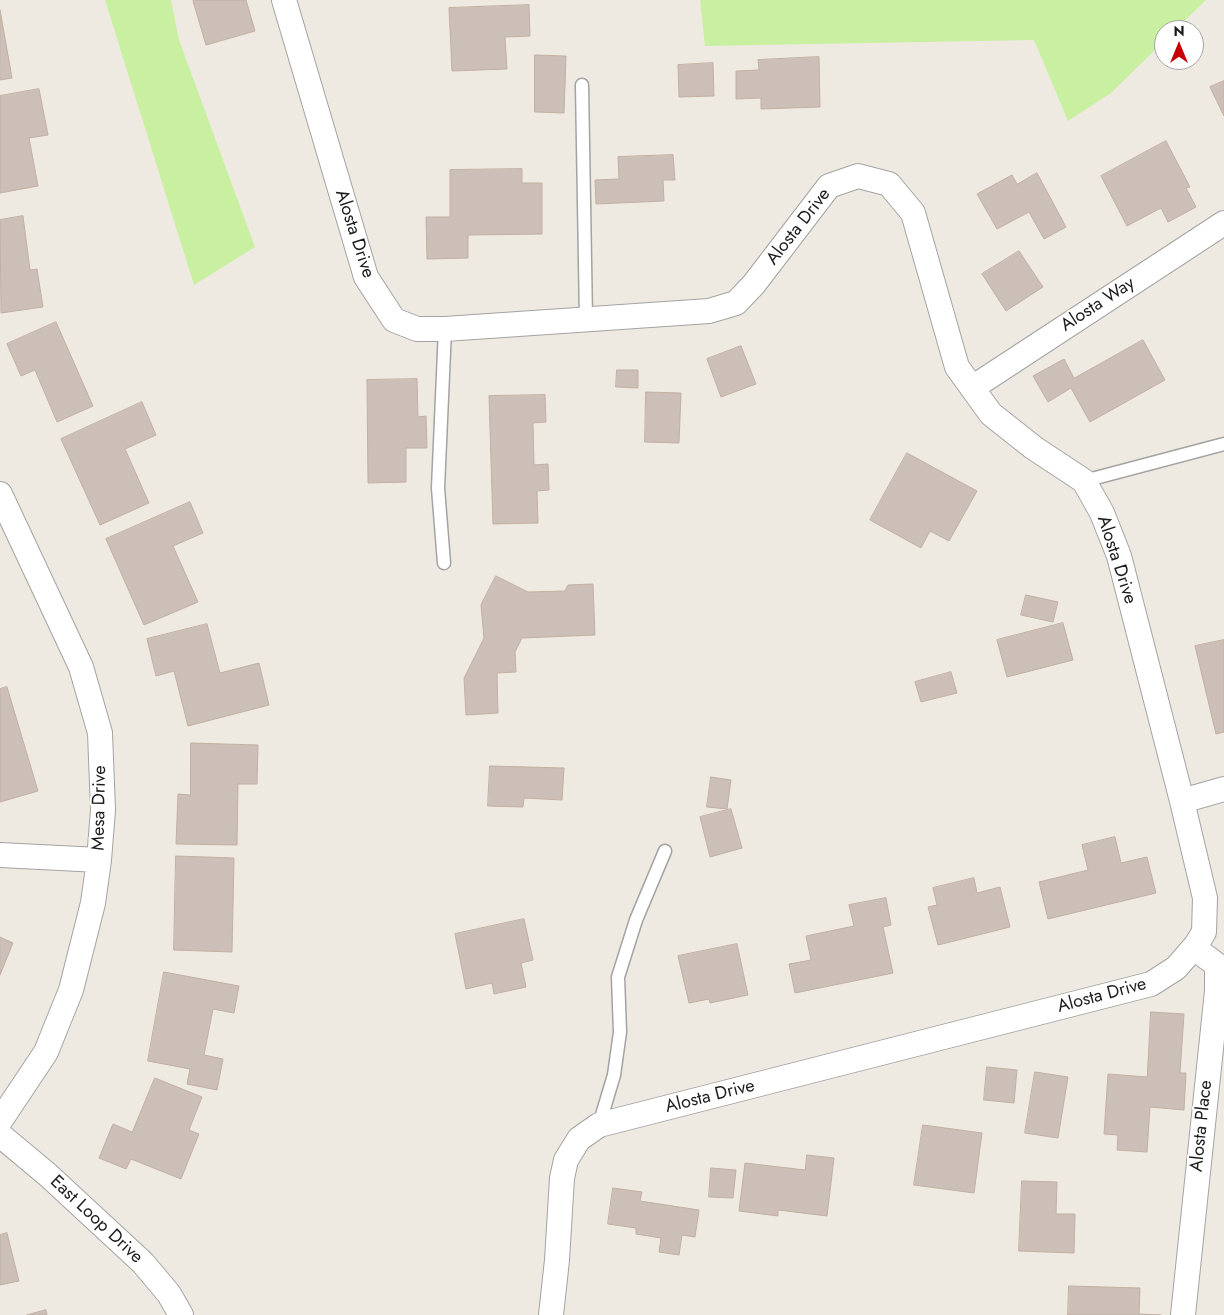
<!DOCTYPE html>
<style>
body{margin:0}
#map{position:relative;width:1224px;height:1315px;overflow:hidden;background:#efeae1;font-family:Jost,sans-serif}
canvas{display:block}
.north{position:absolute;left:1154px;top:20px;width:50px;height:50px;box-sizing:border-box;background:#fff;border:1px solid #a4a4a4;border-radius:50%;rotate:0deg;font-size:14px;font-weight:700;line-height:20px;text-align:center;color:#1c1c1c}
.north::after{content:'';display:block;margin:auto;width:18px;height:22px;background:#c80005;clip-path:polygon(50% 0,100% 100%,50% 72%,0 100%)}
</style>
<div id="map">
<canvas width="1224" height="1315"></canvas>
<div class="north">N</div>
</div>
<script>
const context = document.querySelector('canvas').getContext('2d');
context.lineJoin = 'round';
function paint(path, color) {
  context.fillStyle = color;
  context.fill(path, 'evenodd');
}
function strokePath(path, color, width, dash) {
  context.strokeStyle = color;
  context.lineWidth = width;
  context.lineCap = dash ? 'butt' : 'round';
  context.setLineDash(dash || []);
  context.stroke(path);
}
function drawText(font, color, halo, rows, align = 'center') {
  context.font = font + ' Jost,sans-serif';
  context.lineWidth = 4;
  context.setLineDash([]);
  context.textBaseline = 'middle';
  context.strokeStyle = halo;
  context.fillStyle = color;
  for (const [text, x, y, turn = 0] of rows) {
    context.save();
    context.translate(x, y);
    context.rotate((+turn || 0) * Math.PI / 180);
    context.textAlign = isNaN(turn) ? turn : align;
    if (halo) context.strokeText(text, 0, 0);
    context.fillText(text, 0, 0);
    context.restore();
  }
}
paint(new Path2D(`
 M105,0H171L179,40L255,247L194,285Z
 M700,0H1206L1175,30H1164V41L1111,93L1068,121L1034,40L705,46Z`), '#c9efa1');
const building = new Path2D(`
 M196,0H246L255,31L206,45L193,1Z
 M529,5L530,36L505,37L507,69L452,71L449,8Z
 M0,10L12,78L0,80Z
 M535,55L566,56L564,113L535,112Z
 M819,57L820,107L761,109V98L736,99V71L759,70L758,60Z
 M713,63L714,96L679,97L678,65Z
 M1224,81V116L1210,87Z
 M39,89L48,135L29,138L38,186L0,193V96Z
 M1166,141L1190,187L1186,188L1196,207L1168,222L1161,208L1127,226L1101,176Z
 M673,155L675,180H663L664,201L596,204L595,180L619,179L618,157Z
 M522,169V183H542V234L468,235V258L427,259L426,217H450V170Z
 M1037,173L1066,227L1044,239L1029,212L997,229L977,194L1012,175L1017,184Z
 M23,216L30,270L37,269L43,307L1,313L0,220Z
 M1019,251L1043,287L1006,311L982,274Z
 M56,322L93,406L57,422L35,370L21,376L7,344Z
 M1143,340L1165,380L1090,422L1071,388L1048,402L1033,376L1064,359L1074,378Z
 M741,346L756,384L721,397L707,359Z
 M617,370H638V388L616,387Z
 M417,379L418,417L426,416L427,448H406V482L368,483L367,380Z
 M646,392L681,393L679,443L645,442Z
 M545,395L546,422L533,423L534,465L548,464L549,490L537,491L538,523L493,524L489,396Z
 M142,402L156,435L125,449L149,503L100,525L61,439Z
 M907,453L977,491L949,541L930,531L921,548L870,520Z
 M190,502L203,533L173,546L198,602L144,625L106,539Z
 M496,576L528,592L565,591L568,585L593,584L595,635L522,638L515,652L516,672L497,673L498,713L466,715L464,678L484,638L481,605Z
 M1026,595L1058,602L1053,622L1021,615Z
 M1063,623L1073,660L1007,677L997,640Z
 M207,624L220,673L259,663L269,705L188,726L174,671L156,676L147,639Z
 M1224,640V732L1216,734L1195,646Z
 M951,672L957,693L921,702L915,682Z
 M7,687L38,791L0,802V689Z
 M191,743L258,745L257,784H238L237,845L176,844L178,794L190,795Z
 M490,766L564,768L562,800L524,798L523,807L488,806Z
 M711,777L731,780L727,809L707,807Z
 M731,809L742,848L710,857L700,817Z
 M1115,837L1121,863L1147,857L1156,893L1048,919L1039,882L1088,870L1082,845Z
 M176,856L234,858L232,952L174,950Z
 M974,878L977,893L1000,887L1010,927L938,945L928,907L937,905L933,888Z
 M886,898L891,925L883,927L893,973L795,993L789,964L811,960L806,936L854,926L849,905Z
 M524,919L533,960L521,963L526,987L494,994L492,983L466,989L455,934Z
 M0,937L13,943L0,975Z
 M737,944L748,995L710,1003L709,999L689,1003L678,956Z
 M164,972L239,986L234,1013L213,1009L204,1055L223,1059L217,1090L187,1084L190,1069L148,1061Z
 M1151,1012L1184,1014L1180,1073H1186L1184,1110L1150,1107L1147,1152L1117,1150L1118,1135L1104,1134L1108,1074L1147,1077Z
 M987,1067L1017,1070L1014,1103L984,1100Z
 M1035,1072L1068,1077L1058,1138L1025,1133Z
 M155,1078L202,1097L189,1130L199,1134L181,1179L131,1159L126,1169L99,1158L113,1124L132,1132Z
 M923,1125L982,1133L974,1193L914,1185Z
 M807,1155L834,1158L827,1216L778,1210V1216L739,1211L745,1163L805,1170Z
 M711,1168L736,1170L733,1198L709,1197Z
 M1022,1181L1057,1182L1056,1214H1075L1074,1253L1019,1251Z
 M613,1188L642,1192L640,1201L699,1210L695,1237L682,1235L679,1255L659,1252L661,1238L636,1234V1228L608,1224Z
 M7,1233L19,1281L0,1285V1235Z
 M1069,1286L1140,1288L1139,1314L1161,1315H1068Z
 M46,1310L47,1315H27Z`);
paint(building, '#cbbfb7');
strokePath(building, '#c2afa2', 1);
const lane = new Path2D(`
 M582,85L586,320
 M1084,481L1224,444
 M444,563L438,488L445,329
 M599,1125L614,1075L620,1032L618,977L636,920L665,851`);
const street = new Path2D(`
 M284,0L366,277L394,320L417,329H445L709,311L736,303L754,284L829,186L858,176L889,184L913,213L957,367L991,414L1034,448L1084,481L1102,513L1119,556L1182,801L1205,898L1204,932L1196,945L1176,968L1151,984L599,1125L579,1139L566,1160L562,1178L557,1260L551,1315
 M972,388L1224,223
 M0,494L81,667L100,733L103,810L99,860L93,903L71,990L46,1052L0,1121
 M1182,801L1224,789
 M0,855L99,860
 M0,1135L48,1175L143,1263L169,1294L181,1315
 M1183,1315L1217,991V965L1194,948`);
strokePath(lane, '#a3a3a3', 15);
strokePath(street, '#a3a3a3', 26);
strokePath(lane, '#fff', 12);
strokePath(street, '#fff', 24);
drawText('18px', '#1c1c1c', '#fff', [
 ["Alosta Drive",799,227,-52],
 ["Alosta Drive",354,234,72],
 ["Alosta Way",1098,305,-33],
 ["Alosta Drive",1116,560,72],
 ["Mesa Drive",100,808,-89],
 ["Alosta Drive",1102,996,-15],
 ["Alosta Drive",710,1097,-14],
 ["Alosta Place",1202,1126,-84],
 ["East Loop Drive",96,1220,43]
]);
</script>
